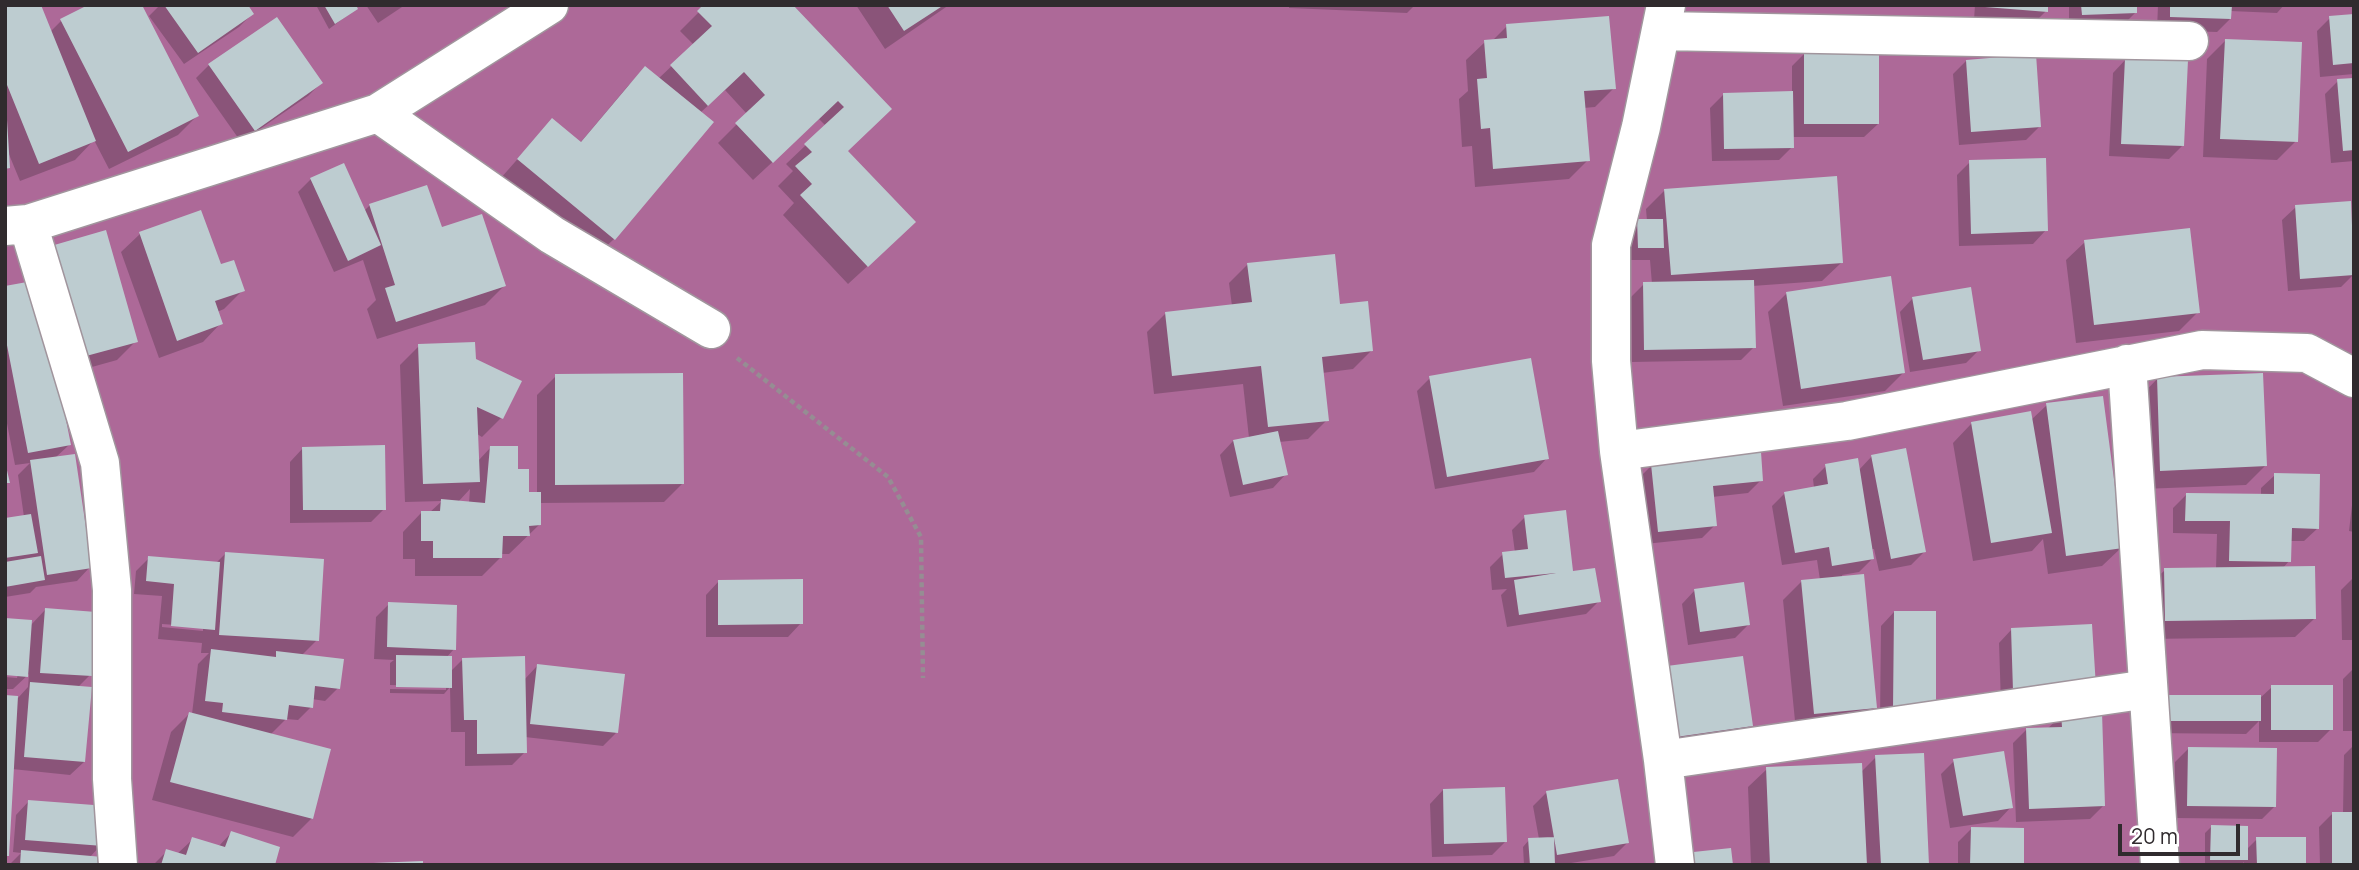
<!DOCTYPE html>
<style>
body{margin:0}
#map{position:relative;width:2359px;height:870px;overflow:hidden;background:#e9dde5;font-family:Manrope,sans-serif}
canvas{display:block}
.frame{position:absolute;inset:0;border:7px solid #302b2e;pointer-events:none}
.scale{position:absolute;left:2118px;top:824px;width:122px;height:32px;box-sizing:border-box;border:4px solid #302b2e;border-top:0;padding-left:9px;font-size:21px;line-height:24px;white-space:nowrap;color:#302b2e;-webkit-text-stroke:5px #fff;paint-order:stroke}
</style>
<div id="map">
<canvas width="2359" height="870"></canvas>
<div class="frame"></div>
<div class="scale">20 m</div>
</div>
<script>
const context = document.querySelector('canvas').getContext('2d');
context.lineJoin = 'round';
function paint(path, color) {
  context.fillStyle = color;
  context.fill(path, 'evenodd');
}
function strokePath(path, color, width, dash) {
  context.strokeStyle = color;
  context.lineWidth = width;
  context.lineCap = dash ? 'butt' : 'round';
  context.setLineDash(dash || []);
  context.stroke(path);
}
paint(new Path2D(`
 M5,5H2354V865H5Z`), '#ad6998');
paint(new Path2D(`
 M5,5L50,32L61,21L197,116L178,135L109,169L94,140L75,160L20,181L8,152L9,167L5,171Z
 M160,5H246L252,14L239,27L184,64L149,16Z
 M316,5H354L356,9L329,29Z
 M366,5H405L378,23Z
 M706,5L890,109L846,151L895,241L848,284L783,215L794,203L778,186L793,171L786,164L826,126L819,119L753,180L718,143L747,114L725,90L700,113L614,239L595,257L500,179L552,120L580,143L627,87L645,68L658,79L694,45L680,31Z
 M856,5H949L885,49Z
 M1289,5H1415L1407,13L1289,8Z
 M1975,5H2046V11L2033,24L1974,20Z
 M2069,5H2135L2136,12L2123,25L2069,27Z
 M2158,5H2284L2277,13L2230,11V19L2217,32L2157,30Z
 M2354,15V74L2320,77L2317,31L2330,18Z
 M1507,26L1614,88L1595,107L1583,108L1588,160L1569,179L1475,187L1472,146L1462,147L1459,99L1468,91L1466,60L1485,42L1492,41Z
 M2225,41L2296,141L2277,160L2203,157L2207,59Z
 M1805,53L1878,124L1864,137H1792V147L1779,160L1712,161L1710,108L1723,95L1792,93V66Z
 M2126,59L2182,146L2169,159L2109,156L2113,73Z
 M1966,61L2039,127L2026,140L1959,145L1953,74Z
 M209,65L321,83L308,96L241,142L196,78Z
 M2354,79V161L2331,163L2325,94L2338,81Z
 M1970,162L2046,230L2033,244L1959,246L1957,175Z
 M311,179L364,211L370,205L440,229L504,286L485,305L377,339L367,309L376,300L363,260L334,272L298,192Z
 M1665,190L1841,263L1822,281L1752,286L1754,347L1741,360L1632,362L1631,297L1644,284H1652L1650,260H1625V234L1638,221H1647L1646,209Z
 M2350,203L2354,274L2341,287L2288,291L2282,220L2296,207Z
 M140,234L220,266L243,290L224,309L217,312L221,323L203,342L159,358L121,252Z
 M2085,242L2198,312L2179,331L2076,343L2066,260Z
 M1248,264L1371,351L1353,369L1322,373L1327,420L1308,439L1279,442L1286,474L1273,488L1230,497L1220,455L1233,441L1249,438L1243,384L1154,394L1147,332L1165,314L1232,306L1229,283Z
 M5,288L136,341L117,360L56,377L69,445L55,458L90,567L77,581L36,587L30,593L5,597V520L24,517L18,475L30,463L15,465L5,413Z
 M1787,293L1903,373L1885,391L1783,406L1768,312Z
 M1913,298L1979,350L1966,363L1910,372L1900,312Z
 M419,346L474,360L501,418L482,437L477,434L478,461L491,447L517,471L527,494H537V395L556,376L682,484L664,502L539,503V525L509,554H501V557L482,576H415V559H403V532L421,513H429L442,501L405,502L400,365ZM470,489L469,503L458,502Z
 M1430,378L1547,458L1534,472L1435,489L1417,391Z
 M2157,379L2265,466L2246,485L2142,489L2139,398Z
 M2047,405L2121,548L2102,566L2048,574L2043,539L2032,551L1973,561L1953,443L1971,424L2031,420Z
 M303,448L384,509L371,522L290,523V462Z
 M1872,456L1924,552L1911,565L1879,571L1874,549H1871L1872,559L1859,572L1842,575L1875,707L1856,726L1796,731L1783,600L1802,581L1820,580L1817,560L1782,565L1772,506L1785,493L1814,488L1813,479L1826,466L1858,471Z
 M1651,466L1761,480L1748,493L1712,497L1715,525L1702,538L1645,544L1638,479Z
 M2275,475L2318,528L2304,541H2290L2289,561L2283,568L2314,619L2295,637L2147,639L2146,588L2165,570L2216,569L2217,534L2173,533V508L2186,495L2261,496V488Z
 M2354,488V532L2349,531Z
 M1525,517L1571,573L1599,601L1586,614L1507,627L1501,595L1507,589L1492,590L1490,567L1503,554L1515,553L1512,530Z
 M225,554L317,640L301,656L338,688L325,701L312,699L311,707L298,720L286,719L270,735L312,818L293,837L152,800L171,732L189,714H192L198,664L209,653H201L202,643L158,639L162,596L134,594L136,571L149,558L216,563ZM162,624L203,627V631L162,627Z
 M2354,577V640H2342L2341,590Z
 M719,581L801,623L788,637H706V595Z
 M1695,590L1748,625L1735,638L1688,645L1682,604Z
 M389,604L454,649L446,658L450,672L463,659L524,680L537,666L616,733L603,746L525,737V752L512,765L465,766V732H451L450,687L444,694L390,693V689L446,690V686L390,685V663L394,660L374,659L376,617Z
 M45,610L90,675L77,688L84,762L70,775L12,769L7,855L5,857V697L18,698L28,687L29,674L13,689H5V677L17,678L30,626Z
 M1894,612L1934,708L1880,721L1881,626Z
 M2091,626L2001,704L1999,643L2012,629Z
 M1741,658L1751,725L1738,738L1664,749Z
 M2354,668V731H2343V679Z
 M2272,687L2331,729L2318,742H2259V721L2246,734L2151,733V710L2259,699Z
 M2062,715L2103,806L2090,819L2016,822L2013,743L2026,730L2047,729Z
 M2354,745V865H2320L2319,827L2333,813H2343L2344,755Z
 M2188,749L2275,806L2262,819L2175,818V762Z
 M1876,757L1927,865H1751L1748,787L1767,769L1861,772Z
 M1954,761L2011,807L1998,821L1950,828L1941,774Z
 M1443,790L1505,842L1492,855L1432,857L1430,804Z
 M1546,793L1627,843L1614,856L1559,865H1524L1523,847L1529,840L1539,839L1533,806Z
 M29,801L101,845L89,858L101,865H9L21,853L13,852L16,815Z
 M2211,827L2246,850L2257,839L2304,865H2244V862L2241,865H2205V833Z
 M1971,829L2022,865H1958V842Z
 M231,833L273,865H153L167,851L177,854L193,839L218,847Z`), '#0003');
paint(new Path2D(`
 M5,5H41L96,141L39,164L5,80Z
 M88,5H142L199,116L128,152L60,19Z
 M164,5H248L254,14L198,53Z
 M324,5H356L358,9L335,24Z
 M703,5H793L892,109L848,151L916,222L868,267L800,195L812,184L795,166L812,152L804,144L844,107L838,101L773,163L735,123L765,95L744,72L708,106L670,65L712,26L697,11Z
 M887,5H944L904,31Z
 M1985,5H2048V12L1985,7Z
 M2081,5H2137V13L2082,15Z
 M2170,5H2232L2231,19L2170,17Z
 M2354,14V63L2333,65L2329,16Z
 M1609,16L1616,89L1584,91L1590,161L1493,169L1490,128L1481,129L1477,79L1487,78L1484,40L1507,38L1506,24Z
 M277,17L323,83L255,131L208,64Z
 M2225,39L2302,42L2298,142L2220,139Z
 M1804,51H1879V124H1804Z
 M2036,54L2041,127L1971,132L1966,60Z
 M2125,58L2188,60L2184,146L2121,144Z
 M645,66L714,122L615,240L517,159L552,118L581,142Z
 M2354,78V150L2343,151L2337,79Z
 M1793,91L1794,148L1724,149L1723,93Z
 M5,120H7L10,168L5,169Z
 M2046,158L2048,231L1971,234L1969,160Z
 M344,163L381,245L348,261L310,178Z
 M1837,176L1843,263L1671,275L1664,189Z
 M427,185L442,227L482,214L506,286L396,322L385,288L395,285L369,204Z
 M2351,201L2354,275L2300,279L2295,205Z
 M201,210L221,264L234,260L245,291L215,301L223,324L177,341L139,232Z
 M1637,219H1663L1664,248H1638Z
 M2190,228L2200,313L2094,325L2084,240Z
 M106,230L138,342L75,359L44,248Z
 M1335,254L1340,304L1368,301L1373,351L1322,357L1329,421L1268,427L1261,366L1172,376L1165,312L1252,302L1247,263Z
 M1891,276L1905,373L1801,389L1786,292Z
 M38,280L71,445L28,453L5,335V286Z
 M1754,280L1756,348L1644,350L1643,282Z
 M1971,287L1981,351L1923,360L1912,297Z
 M475,342L476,359L522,381L503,419L477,407L480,482L423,484L418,344Z
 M1531,358L1549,459L1447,477L1429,376Z
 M683,373L684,484L555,485V374Z
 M2263,373L2267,466L2160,471L2157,377Z
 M2103,396L2123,548L2066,556L2046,403Z
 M2031,411L2052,533L1991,543L1971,422Z
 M1278,431L1288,475L1243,485L1233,440Z
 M385,445L386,510H303L302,447Z
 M490,446H518V469H529V492H541V525L529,526L530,536H503L502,558H433V541H421V511H440L441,499L485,503Z
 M1906,448L1926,552L1891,559L1871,455Z
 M1761,452L1763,481L1713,486L1717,526L1658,532L1651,464Z
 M75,454L92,568L47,575L30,460Z
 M1858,458L1874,559L1832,566L1829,547L1795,553L1784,492L1828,484L1825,464Z
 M5,462L10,483H5Z
 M2274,473L2320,474L2319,529L2292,528L2291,562L2229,561L2230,521H2185L2186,493L2274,494Z
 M1566,510L1573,571L1595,568L1601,602L1519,615L1514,580L1556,573L1505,578L1502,552L1528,549L1524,515Z
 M31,514L38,553L5,558V518Z
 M225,552L324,559L319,641L219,635Z
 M41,556L45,580L5,587V562Z
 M148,556L220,562L215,630L171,626L174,584L146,581Z
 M2315,566L2316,619L2165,621L2164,568Z
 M1864,574L1877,708L1814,714L1801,580Z
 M803,579V624L718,625V580Z
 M1744,582L1750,625L1700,632L1694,589Z
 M388,602L457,605L456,650L387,647Z
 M45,608L96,612L92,676L40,673Z
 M1894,611H1936V709H1893Z
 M5,618L32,620L28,677L5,675Z
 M2092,624L2096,687L2013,691L2011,628Z
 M211,649L276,657V651L344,659L340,689L315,686L313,708L289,705L287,720L222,712L223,703L205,701Z
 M396,655L452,656V688L396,687Z
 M525,656L527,753L477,754V720H464L462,658Z
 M1743,656L1753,726L1676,737L1667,666Z
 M537,664L625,674L618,733L530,724Z
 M30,682L92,687L85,762L24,757Z
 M2271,685H2333V730H2271Z
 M5,695L18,696L9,856H5Z
 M2164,695H2261V721H2164Z
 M189,712L331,749L313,819L170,782Z
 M2102,712L2105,806L2029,809L2026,728L2062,727L2061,713Z
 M2188,747L2277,748L2276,807L2187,806Z
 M2004,751L2013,808L1963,816L1953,759Z
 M1924,753L1929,865H1881L1875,755Z
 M1862,763L1867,865H1770L1766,767Z
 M1618,779L1629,843L1557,855L1546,791Z
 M1505,787L1507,842L1444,844L1443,789Z
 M28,800L107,806L103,846L25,840Z
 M2332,812H2354V865H2332Z
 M2211,825L2248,826V860H2210Z
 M1971,827L2024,828V865H1970Z
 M231,831L280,847L275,865H161L166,849L186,855L192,837L225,847Z
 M1554,837L1555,865H1530L1528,838Z
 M2256,837H2306V865H2257Z
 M1731,848L1733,865H1685L1684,853Z
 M21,850L103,857L102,865H20Z
 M423,861V865H373V863Z`), '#bdccd0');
const minor = new Path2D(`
 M1666,5L1641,127L1611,245V361L1619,451L1663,760L1675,865
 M1661,31L2189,41
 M378,113L552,235L711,329
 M28,224L100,463L112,590V779L118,865
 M5,226L28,224L378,113L549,5
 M2127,364L2160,865
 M1619,451L1847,421L2202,350L2307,353L2354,378
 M1663,760L2148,689`);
strokePath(minor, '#a1959d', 41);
strokePath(new Path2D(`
 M737,358L888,477L921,537L923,678`), '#968d93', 4.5, [5, 3.5]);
strokePath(minor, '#fff', 38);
</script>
